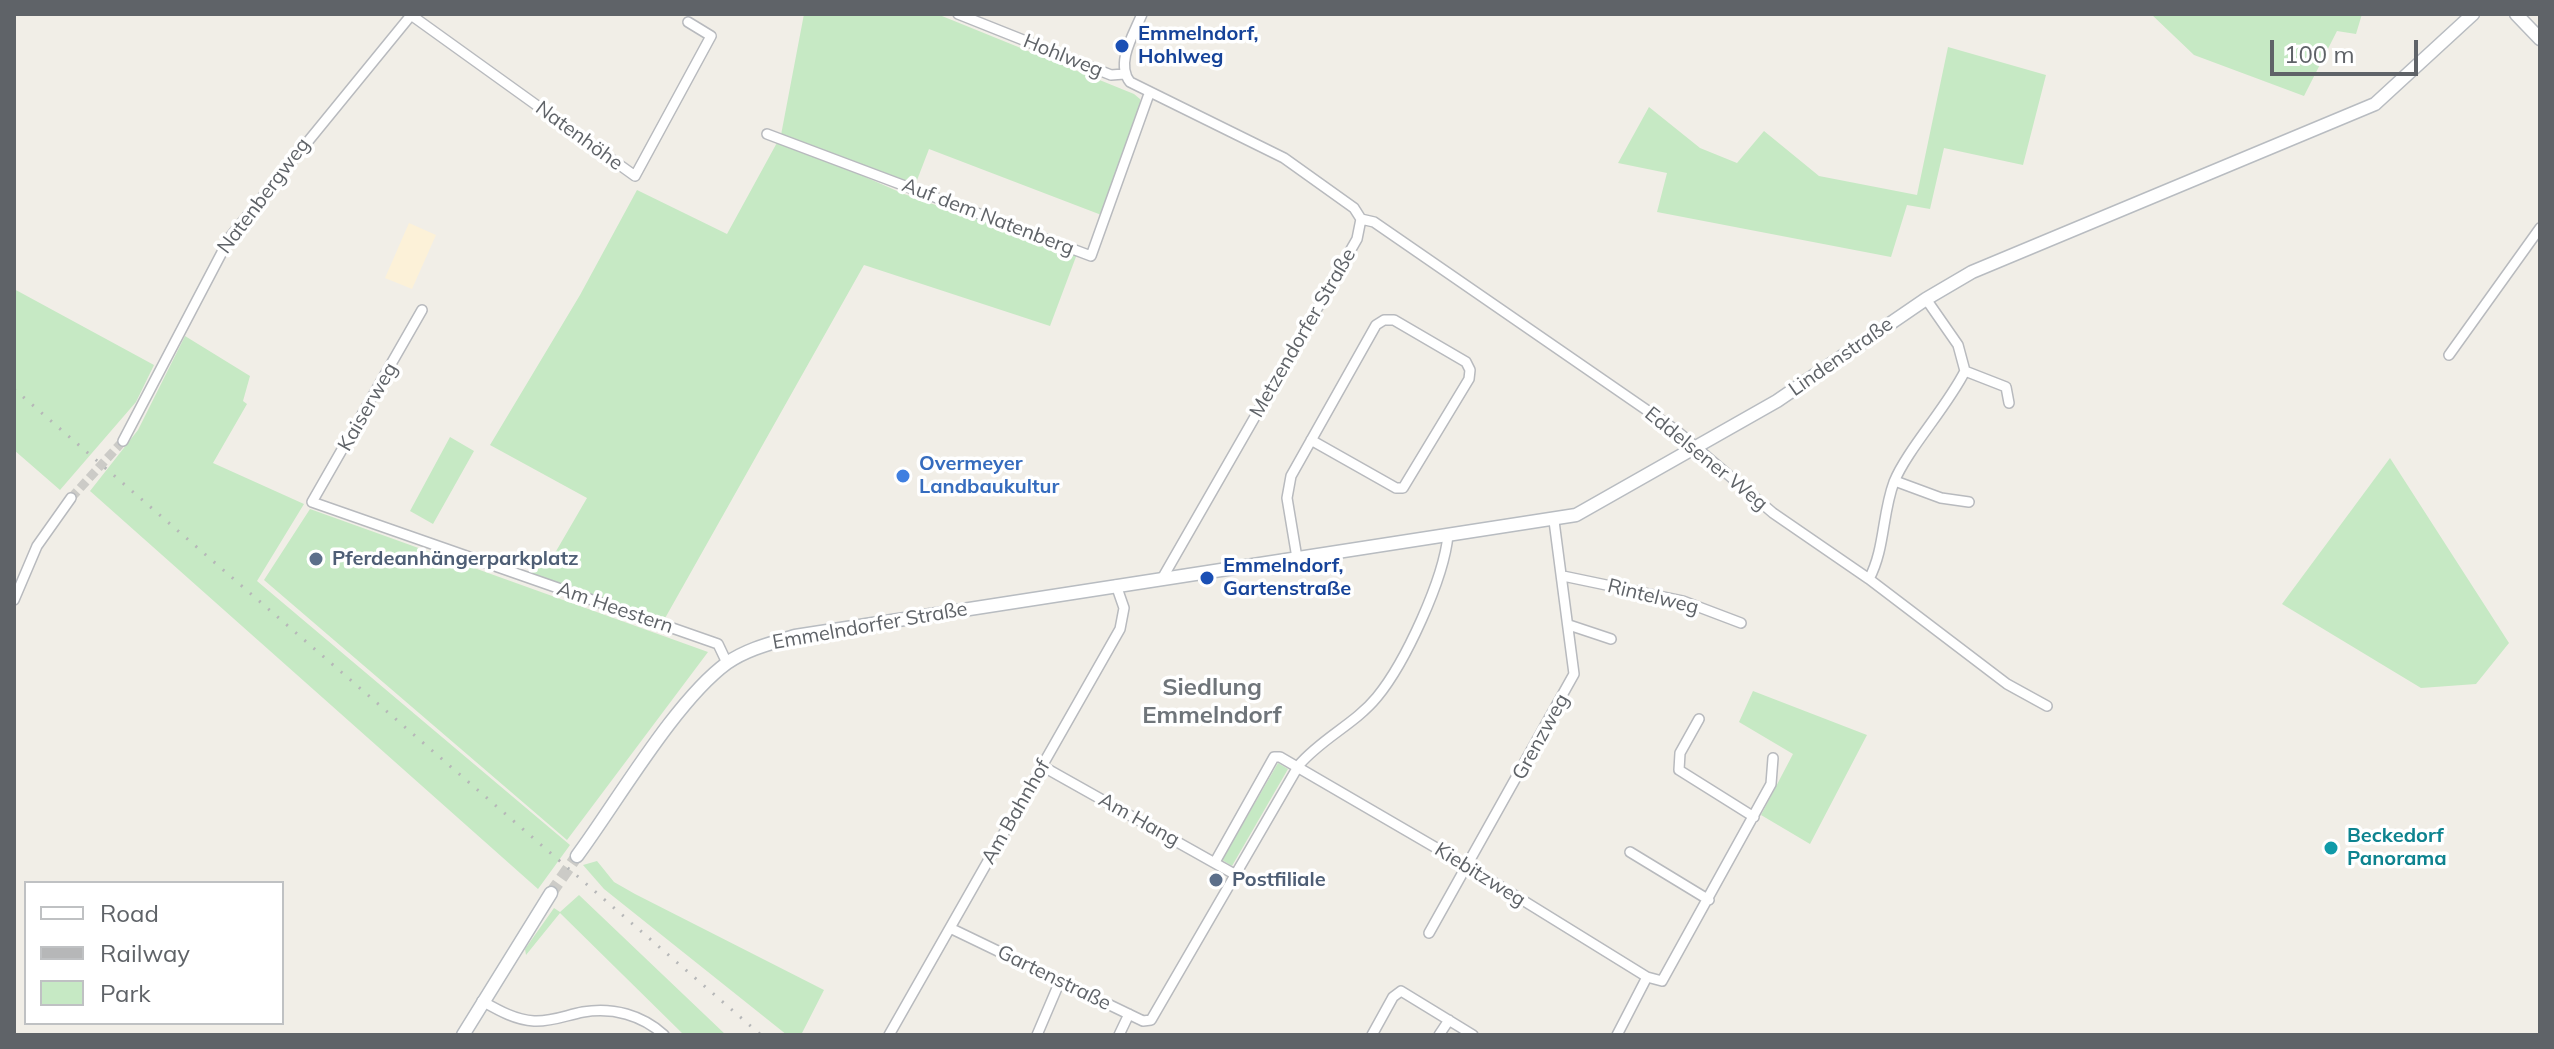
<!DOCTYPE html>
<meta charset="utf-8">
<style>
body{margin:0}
#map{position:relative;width:2554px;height:1049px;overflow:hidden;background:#f1eee7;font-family:Mulish,sans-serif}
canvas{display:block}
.frame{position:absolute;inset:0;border:16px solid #5f6368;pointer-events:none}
.legend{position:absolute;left:24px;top:881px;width:260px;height:144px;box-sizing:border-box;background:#fff;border:2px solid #bfc1c3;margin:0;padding:10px 14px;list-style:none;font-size:24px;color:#5f6368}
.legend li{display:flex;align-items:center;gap:16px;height:40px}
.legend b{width:40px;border:2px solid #bfc1c3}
.scale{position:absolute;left:2270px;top:40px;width:148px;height:36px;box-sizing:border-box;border:4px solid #5f6368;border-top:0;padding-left:10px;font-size:24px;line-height:28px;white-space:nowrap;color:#5f6368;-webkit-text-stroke:6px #fff;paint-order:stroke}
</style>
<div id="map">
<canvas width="2554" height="1049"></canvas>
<div class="frame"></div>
<ul class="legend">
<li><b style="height:10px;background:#fff"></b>Road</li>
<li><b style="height:10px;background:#b6b7b8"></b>Railway</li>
<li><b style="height:22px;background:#c6e9c4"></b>Park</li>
</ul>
<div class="scale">100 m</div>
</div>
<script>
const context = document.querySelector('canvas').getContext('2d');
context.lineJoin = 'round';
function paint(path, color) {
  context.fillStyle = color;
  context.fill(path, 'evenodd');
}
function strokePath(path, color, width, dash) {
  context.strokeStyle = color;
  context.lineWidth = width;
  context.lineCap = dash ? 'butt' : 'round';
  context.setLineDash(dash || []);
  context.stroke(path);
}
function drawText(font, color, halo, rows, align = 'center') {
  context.font = font + ' Mulish,sans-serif';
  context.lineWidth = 7;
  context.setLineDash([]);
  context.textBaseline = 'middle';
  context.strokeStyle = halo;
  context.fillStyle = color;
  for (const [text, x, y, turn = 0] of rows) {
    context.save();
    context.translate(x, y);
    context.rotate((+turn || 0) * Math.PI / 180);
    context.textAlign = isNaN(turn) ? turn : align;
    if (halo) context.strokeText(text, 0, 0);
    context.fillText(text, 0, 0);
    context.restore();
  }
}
paint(new Path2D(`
 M804,14H937L1134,94L1140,99L1142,109L1104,216L929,149L914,188L781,135Z
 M2151,14H2362L2356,34L2337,31L2304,96L2194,55Z
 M1948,47L2046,75L2023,165L1944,148L1930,209L1907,205L1891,257L1657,212L1667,173L1618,163L1649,107L1700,148L1737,163L1764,131L1819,176L1917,195Z
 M779,139L904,194L1077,254L1050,326L864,265L664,620L536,578L531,574L539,561L548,565L587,498L490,445L580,295L637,190L727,234Z
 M14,289L154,365L136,402L60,490L14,450Z
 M185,336L250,376L243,401L247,404L213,463L304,504L257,581L570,845L538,889L90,491L138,430Z
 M450,437L474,451L433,524L410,511Z
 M2390,458L2509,643L2476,684L2421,688L2282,604Z
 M310,509L708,652L567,840L264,580Z
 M1753,691L1867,735L1810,844L1761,815L1793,754L1739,722Z
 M1278,763L1288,769L1232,866L1222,860Z
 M597,861L614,882L635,894L824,990L801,1035H787L604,889L583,865Z
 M579,895L726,1035H684L560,913L526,955L525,949L554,908L560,912Z`), '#c6e9c4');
paint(new Path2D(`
 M409,223L436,235L412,289L385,278Z`), '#fcf1d8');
strokePath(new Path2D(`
 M71,498L123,441`), '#cccbc7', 9, [9, 4.5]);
strokePath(new Path2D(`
 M551,893L577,856`), '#cccbc7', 12, [12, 6]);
const street = new Path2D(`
 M958,14L1111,75L1124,74
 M1142,14C1134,34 1115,63 1130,82L1284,158L1354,208L1361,219L1357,239L1163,577
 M411,15L635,176L711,36L688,22
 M767,134L1091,256L1149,94
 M1361,219L1374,222L1677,431L1773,513L1869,579L2007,684L2047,706
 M422,310L312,502L718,644L727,663
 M2449,355L2540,228
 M1965,371L2006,387L2009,403
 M123,441L230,237L412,14
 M1895,481L1941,498L1969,502
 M1297,558L1287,498L1291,476L1376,325L1384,320H1394L1466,362L1470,370L1469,379L1403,488H1396L1311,440
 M1563,576L1683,601L1741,623
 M1869,579C1885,549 1882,514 1894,482C1907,450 1947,407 1965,371L1958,345L1926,299
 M14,600L37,546L71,498
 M1569,625L1611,639
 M1699,719L1680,753L1679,770L1754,817
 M1042,766L1236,875
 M1630,852L1709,900
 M1215,862L1274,757H1280L1469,867L1647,977L1662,981L1771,784L1773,758
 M950,928L1143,1021L1151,1020L1299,765C1322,738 1355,724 1377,697C1405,663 1444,579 1448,535
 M1429,933L1574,674L1554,521
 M482,1001C498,1010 515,1020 534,1021C551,1022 567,1015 583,1012C613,1007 642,1015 664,1035
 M889,1035L1120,629L1124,608L1116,585
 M1037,1035L1060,981
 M1119,1035L1129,1014
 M1372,1035L1393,997L1401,991L1473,1035
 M1439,1035L1449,1020
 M1617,1035L1647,977`);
const secondary = new Path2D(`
 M2516,14L2540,39
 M577,856C617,802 675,701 727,663C747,649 772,643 795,636L1576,515L1777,401L1926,299L1972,272L2375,104L2473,14
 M463,1035L551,893`);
strokePath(street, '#b8babe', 12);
strokePath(secondary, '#b8bcc1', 15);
strokePath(street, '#fff', 9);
strokePath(secondary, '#fff', 12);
strokePath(new Path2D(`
 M14,389L761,1035`), '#b6b7b8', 3, [2, 10]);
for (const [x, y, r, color] of [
 [1122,46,8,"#1a4fb4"],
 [903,476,8,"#3f7fe0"],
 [316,559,8,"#5c6f8a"],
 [1207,578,8,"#1a4fb4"],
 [2331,848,8,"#0f9aa8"],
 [1216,880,8,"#5c6f8a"]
]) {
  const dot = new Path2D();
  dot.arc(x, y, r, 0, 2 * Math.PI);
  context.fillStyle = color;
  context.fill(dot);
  strokePath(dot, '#fff', 3);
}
drawText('bold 20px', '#164399', '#fff', [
 ["Emmelndorf,",1138,34],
 ["Hohlweg",1138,57],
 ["Emmelndorf,",1223,566],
 ["Gartenstraße",1223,589]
], 'left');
drawText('20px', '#5f6368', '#fff', [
 ["Hohlweg",1063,56,22],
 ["Natenhöhe",579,136,36],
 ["Natenbergweg",264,196,-53],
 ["Auf dem Natenberg",988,217,21],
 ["Metzendorfer Straße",1303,333,-60],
 ["Lindenstraße",1841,357,-35],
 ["Kaiserweg",368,407,-60],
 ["Eddelsener Weg",1706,459,39],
 ["Rintelweg",1653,597,14],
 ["Am Heestern",615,608,19],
 ["Emmelndorfer Straße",870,626,-10],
 ["Grenzweg",1541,737,-61],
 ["Am Bahnhof",1016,812,-60],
 ["Am Hang",1139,820,29],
 ["Kiebitzweg",1480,875,32],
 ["Gartenstraße",1054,978,26]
]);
drawText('bold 20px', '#366cbe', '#fff', [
 ["Overmeyer",919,464],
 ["Landbaukultur",919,487]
], 'left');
drawText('bold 20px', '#4e5e75', '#fff', [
 ["Pferdeanhängerparkplatz",332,559],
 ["Postfiliale",1232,880]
], 'left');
drawText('bold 20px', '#0d838f', '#fff', [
 ["Beckedorf",2347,836],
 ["Panorama",2347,859]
], 'left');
drawText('bold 24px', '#6f757a', '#fff', [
 ["Siedlung",1212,688],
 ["Emmelndorf",1212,716]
]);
</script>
